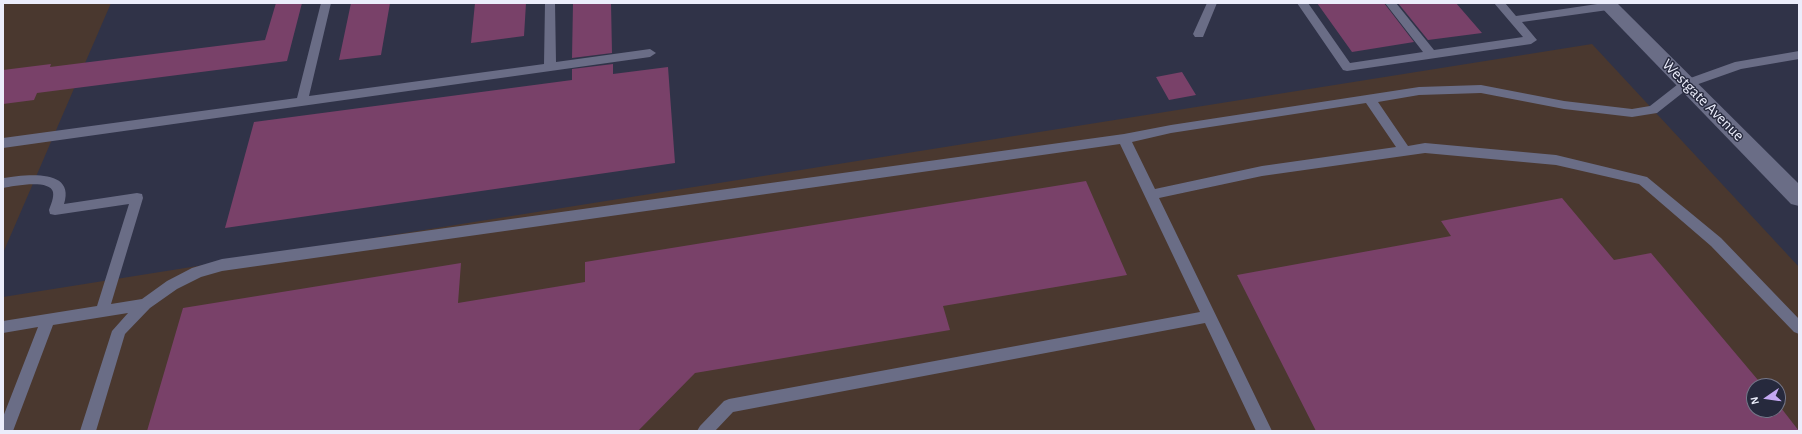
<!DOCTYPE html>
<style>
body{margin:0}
#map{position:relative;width:1802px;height:434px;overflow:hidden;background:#303348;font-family:"Alegreya Sans",sans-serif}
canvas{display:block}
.frame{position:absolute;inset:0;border:4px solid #ebedfb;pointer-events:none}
.north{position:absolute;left:1746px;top:378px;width:40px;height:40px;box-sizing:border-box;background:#26293d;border:1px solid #757789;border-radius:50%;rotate:257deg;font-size:11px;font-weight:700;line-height:16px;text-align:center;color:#ebedfb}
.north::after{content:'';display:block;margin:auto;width:14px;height:18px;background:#c3a7f2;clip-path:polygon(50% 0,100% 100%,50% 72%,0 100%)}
</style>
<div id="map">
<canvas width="1802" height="434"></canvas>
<div class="frame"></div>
<div class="north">N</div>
</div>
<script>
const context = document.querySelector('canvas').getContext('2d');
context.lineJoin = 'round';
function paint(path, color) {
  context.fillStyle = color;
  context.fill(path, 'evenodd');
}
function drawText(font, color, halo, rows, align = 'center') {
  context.font = font + ' "Alegreya Sans",sans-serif';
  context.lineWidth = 3;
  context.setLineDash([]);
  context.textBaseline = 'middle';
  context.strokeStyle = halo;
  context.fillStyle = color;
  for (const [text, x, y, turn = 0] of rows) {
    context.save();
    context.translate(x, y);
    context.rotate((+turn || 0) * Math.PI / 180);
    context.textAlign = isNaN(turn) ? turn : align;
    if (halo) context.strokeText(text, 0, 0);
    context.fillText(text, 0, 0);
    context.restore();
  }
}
paint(new Path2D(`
 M3,3H111L3,253Z
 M1592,44L1799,267V431H3V297ZM1754,386H1778V410H1754Z`), '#4a382f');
paint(new Path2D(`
 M276,3H302L287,61L37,93L34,100L3,104V70L51,64L50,67L265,40Z
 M351,3H390L381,55L339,60Z
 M475,3H526L524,36L471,43Z
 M573,3H611L612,53L572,58Z
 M1317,3H1384L1414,42L1352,52Z
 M1398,3H1456L1482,33L1428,40Z
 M613,64V74L668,67L675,163L225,228L254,122L572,80V69Z
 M1182,72L1196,95L1169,100L1156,77Z
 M1086,181L1127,275L943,306L950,330L695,373L638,431H147L183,308L461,263L458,303L585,282V262Z
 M1562,198L1614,260L1651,253L1763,386H1754V410H1778V404L1799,431H1316L1237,275L1451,236L1441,221Z`), '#794169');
paint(new Path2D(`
 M321,3H331L309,96L544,64L545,3H555L556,62L650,49L656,53L650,57L3,148V138L297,98Z
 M1207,3H1217L1203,37H1195L1193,34Z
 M1297,3H1308L1350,63L1423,52L1385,3H1396L1434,50L1523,37L1494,3H1505L1516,16L1604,3H1612L1613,6L1608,10L1522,22L1537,40L1531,44L1347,71L1343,70Z
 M1799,51V59L1741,69L1690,87L1657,113L1632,117L1564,109L1481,93L1419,95L1378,102L1408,146L1425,143L1556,155L1647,177L1721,238L1799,319V334L1794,332L1711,246L1639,184L1556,165L1425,153L1262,176L1159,198L1272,431H1256L1205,323L733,412L715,431H697L700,426L724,401L729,399L1200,312L1120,144L222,271L201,277L177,289L150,308L125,334L96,431H80L112,331L128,313L53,325L13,431H3V417L38,327L3,333V321L97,306L129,204L55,215L50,214L49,210C51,204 54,198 53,192C50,179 13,186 3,188V178C23,175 76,167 64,204L137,193L142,194L143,198L111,304L142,299L167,281L192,268L222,259L1124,134L1171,125L1419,87L1481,85L1564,101L1632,109L1650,106L1682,81L1735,62ZM1366,103L1396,147L1262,166L1155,189L1132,142L1171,133Z`), '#6a6d86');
paint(new Path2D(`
 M1597,3H1617L1799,184V206L1791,204Z`), '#6a6d86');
drawText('16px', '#ebedfb', '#26293d', [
 ["Westgate Avenue",1703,100,45]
]);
</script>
